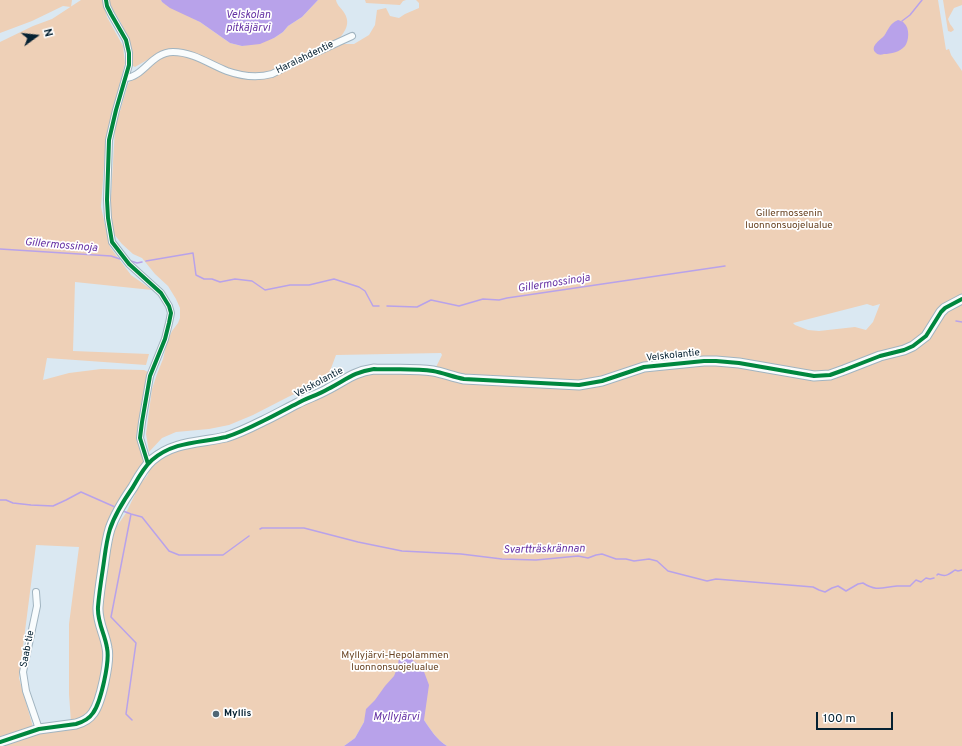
<!DOCTYPE html>
<meta charset="utf-8">
<style>
body{margin:0}
#map{position:relative;width:962px;height:746px;overflow:hidden;background:#dae8f2;font-family:Overpass,sans-serif}
canvas{display:block}
.north{position:absolute;left:16px;top:16px;width:40px;height:40px;-webkit-text-stroke:3px #fff;paint-order:stroke;rotate:75deg;font-size:11px;font-weight:700;line-height:16px;text-align:center;color:#052132}
.north::after{content:'';display:block;margin:auto;width:14px;height:18px;background:#052132;clip-path:polygon(50% 0,100% 100%,50% 72%,0 100%)}
.scale{position:absolute;left:816px;top:712px;width:77px;height:18px;box-sizing:border-box;border:2px solid #052132;border-top:0;padding-left:5px;font-size:12px;line-height:14px;white-space:nowrap;color:#052132;-webkit-text-stroke:3px #fff;paint-order:stroke}
</style>
<div id="map">
<canvas width="962" height="746"></canvas>
<div class="north">N</div>
<div class="scale">100 m</div>
</div>
<script>
const context = document.querySelector('canvas').getContext('2d');
context.lineJoin = 'round';
function paint(path, color) {
  context.fillStyle = color;
  context.fill(path, 'evenodd');
}
function strokePath(path, color, width, dash) {
  context.strokeStyle = color;
  context.lineWidth = width;
  context.lineCap = dash ? 'butt' : 'round';
  context.setLineDash(dash || []);
  context.stroke(path);
}
function drawText(font, color, halo, rows, align = 'center') {
  context.font = font + ' Overpass,sans-serif';
  context.lineWidth = 3.5;
  context.setLineDash([]);
  context.textBaseline = 'middle';
  context.strokeStyle = halo;
  context.fillStyle = color;
  for (const [text, x, y, turn = 0] of rows) {
    context.save();
    context.translate(x, y);
    context.rotate((+turn || 0) * Math.PI / 180);
    context.textAlign = isNaN(turn) ? turn : align;
    if (halo) context.strokeText(text, 0, 0);
    context.fillText(text, 0, 0);
    context.restore();
  }
}
paint(new Path2D(`
 M0,0H72L71,7L63,6L32,21L0,33Z
 M81,0H103L107,17L123,46L125,63L106,138L101,207L110,247L131,275L152,290L75,282L73,351L149,354L146,365L47,358L43,380L69,373L101,369L144,370L148,372L140,409L139,429L146,462L117,505L95,608L103,644L104,664L96,698L93,707L85,717L71,722L69,694V624L79,547L36,545L19,678L33,727L0,739V42L33,26L52,19Z
 M110,0H161L162,2L200,22L230,43L242,46L274,38L283,32L288,26L302,17L318,0H336C337,5 340,7 343,11C352,23 345,32 337,41L272,73L244,74L174,50L154,56L135,67L131,65V45L121,23L110,5Z
 M365,0H406L403,1L400,5L366,3Z
 M416,0H938L946,50L949,49L951,55L962,71V298L917,341L825,373L680,360H661L643,364L595,380L576,383L462,376L435,369L442,355L441,353L336,355L327,379L288,397L253,415L229,425L209,429L176,432L162,438L149,452L146,434L152,389L157,374L163,359L167,342L172,331L178,323L180,318V308L176,299L168,286L155,274L142,258L133,254L122,244L113,233L110,214L115,128L128,84L132,79L156,59L174,53L194,57L255,78L338,44H354L369,35L375,25L377,10L386,8L390,16L399,18L405,14L419,8V3ZM867,304L873,306L880,304L873,322L866,330L855,327L819,331L808,330L795,325L793,323Z
 M943,0H962V5L954,8L948,19L950,24L953,28L954,30L951,32L948,31Z
 M962,303V746H447C437,740 430,729 424,720L365,719L364,722L355,738L344,746H0L40,732L89,722L110,665L101,614L106,569L115,529L126,513L140,484L147,476L153,464L173,451L225,440L367,373H414L579,388L645,369L716,363L813,379L881,358L905,353L946,310Z`), '#eed0b7');
paint(new Path2D(`
 M161,0H318L302,17L288,26L283,32L274,38L260,44L242,46L230,43L200,22L170,8L162,2Z
 M898,20C900,21 903,21 904,23C910,28 909,41 905,46C900,52 891,54 884,54C881,55 878,55 876,53C869,47 880,40 884,36C889,29 889,24 898,20Z
 M399,656H408L423,669L429,685L424,720C430,729 437,740 447,746H344L355,738L364,722L366,709L375,700L385,686L394,676L398,666Z`), '#b8a2ea');
strokePath(new Path2D(`
 M902,21L910,15L922,0
 M0,249L111,256L120,259
 M131,261L137,263L142,262
 M146,261L193,253L196,275L204,279H212L220,282L235,279L252,281L265,290L290,285H309L334,279L359,287L365,291L373,306H379
 M387,306L417,307L431,300L459,306L483,299L499,300L507,298L725,266
 M956,321L962,322
 M0,500H6L13,503L31,505L53,506L66,500L81,492L115,507
 M123,511L131,514L142,517L169,551L179,555H223L249,536
 M131,514L111,617L136,643L126,714L132,720
 M260,529L262,528H304L358,542L402,551L461,554L502,559L536,560L578,556L588,558L596,555L602,554L616,559H626L634,561L649,559L657,561L668,571L707,581L716,579L813,587L819,590L825,592L832,588L838,586L846,591L858,584L863,583C877,592 883,587 897,586C902,586 906,586 910,586L916,580L921,582L926,578L930,579L934,578
 M937,575L938,574C946,577 948,575 955,570L958,571L962,570`), '#b8a2ea', 1.5);
const street = new Path2D(`
 M106,0L107,6L111,14L126,40L129,53V65L116,110L109,140L107,200L108,218L112,242L129,264L161,293L169,306L171,313L169,323L165,339L150,376L142,422L140,438L148,464
 M126,78C143,77 152,52 173,52C193,52 209,64 227,71C241,76 258,78 272,74L304,58L352,36
 M36,592L37,606L23,672L26,691L39,729`);
const secondary = new Path2D(`
 M0,742L39,729L76,724C83,722 89,719 93,713C101,702 110,661 107,648C105,634 97,622 98,607C99,594 101,581 103,568C105,555 106,542 110,529C115,514 124,500 133,487C138,478 144,467 152,460C174,441 200,443 226,437C239,433 251,427 263,421C274,416 286,409 298,403C307,398 318,395 328,389C346,380 353,372 374,369C394,370 414,368 433,371C444,373 453,377 464,379L579,385L602,381L644,367L704,361H716L739,363L814,376L830,375L844,370L880,356L904,350L913,346L926,336L941,312L945,308L962,299`);
strokePath(street, '#a1b4c0', 8);
strokePath(secondary, '#a1b4c0', 11);
strokePath(street, '#f9fcfd', 6);
strokePath(secondary, '#f9fcfd', 9);
strokePath(new Path2D(`
 M106,0L107,6L111,14L126,40L129,53V65L116,110L109,140L107,200L108,218L112,242L129,264L161,293L169,306L171,313L169,323L165,339L150,376L142,422L140,438L148,464
 M0,742L39,729L76,724C83,722 89,719 93,713C101,702 110,661 107,648C105,634 97,622 98,607C99,594 101,581 103,568C105,555 106,542 110,529C115,514 124,500 133,487C138,478 144,467 152,460C174,441 200,443 226,437C239,433 251,427 263,421C274,416 286,409 298,403C307,398 318,395 328,389C346,380 353,372 374,369C394,370 414,368 433,371C444,373 453,377 464,379L579,385L602,381L644,367L704,361H716L739,363L814,376L830,375L844,370L880,356L904,350L913,346L926,336L941,312L945,308L962,299`), '#00873e', 4);
for (const [x, y, r, color] of [
 [216,714,4,"#506775"]
]) {
  const dot = new Path2D();
  dot.arc(x, y, r, 0, 2 * Math.PI);
  context.fillStyle = color;
  context.fill(dot);
  strokePath(dot, '#fff', 1.5);
}
drawText('10px', '#052132', '#fff', [
 ["Haralahdentie",305,58,-26],
 ["Velskolantie",673,356,-6],
 ["Velskolantie",319,383,-28],
 ["Saab-tie",28,649,-79]
]);
drawText('10px', '#694423', '#fff', [
 ["Gillermossenin",789,214],
 ["luonnonsuojelualue",789,226],
 ["Myllyjärvi-Hepolammen",395,656],
 ["luonnonsuojelualue",395,668]
]);
drawText('bold 10px', '#052132', '#fff', [
 ["Myllis",224,714]
], 'left');
drawText('italic 11px', '#6531a4', '#fff', [
 ["Velskolan",248,16],
 ["pitkäjärvi",248,29],
 ["Gillermossinoja",61,246,5],
 ["Gillermossinoja",554,284,-9],
 ["Svartträskrännan",544,550,-1],
 ["Myllyjärvi",396,718]
]);
</script>
